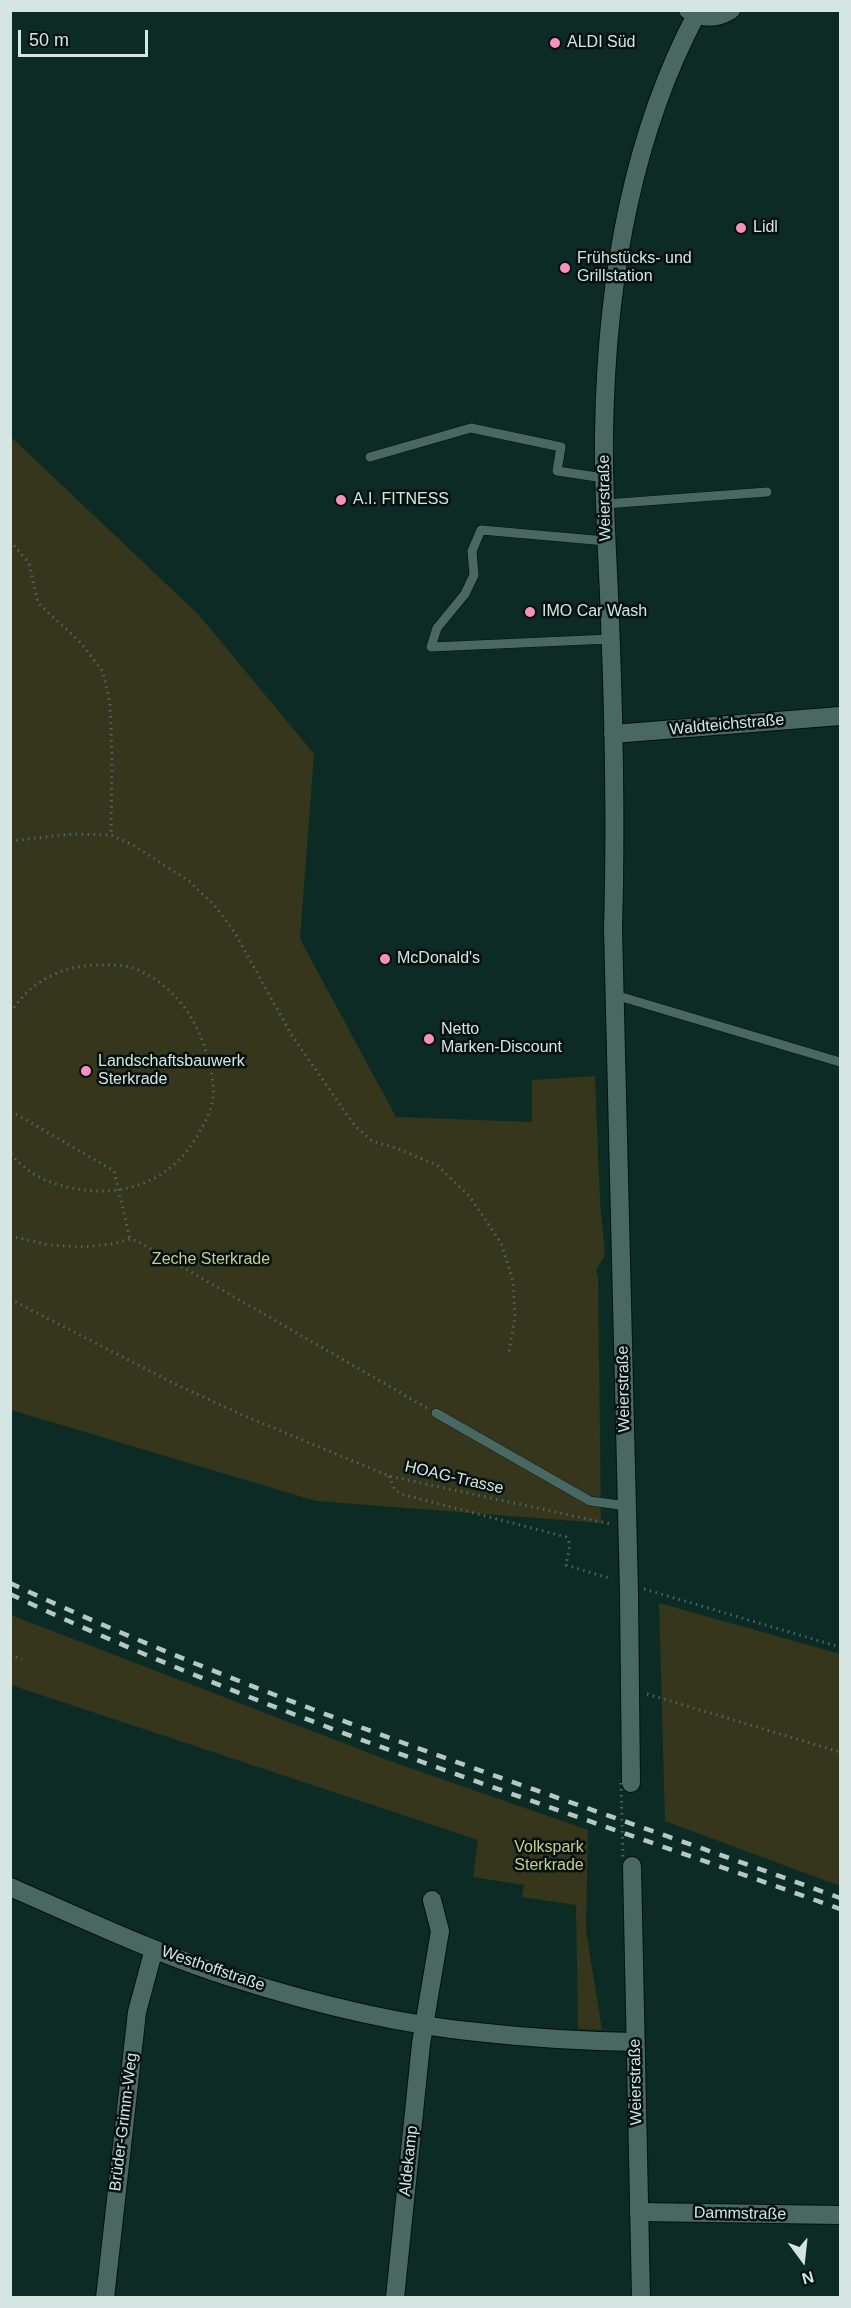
<!DOCTYPE html>
<meta charset="utf-8">
<style>
body{margin:0}
#map{position:relative;width:851px;height:2308px;overflow:hidden;background:#0c2b25;font-family:Arial,sans-serif}
canvas{display:block}
.frame{position:absolute;inset:0;border:12px solid #d5e6e2;pointer-events:none}
.north{position:absolute;left:773px;top:2230px;width:60px;height:60px;-webkit-text-stroke:4px #05110e;paint-order:stroke;rotate:165deg;font-size:16px;font-weight:700;line-height:24px;text-align:center;color:#d5e6e2}
.north::after{content:'';display:block;margin:auto;width:21px;height:27px;background:#d5e6e2;clip-path:polygon(50% 0,100% 100%,50% 72%,0 100%)}
.scale{position:absolute;left:18px;top:30px;width:130px;height:27px;box-sizing:border-box;border:3px solid #d5e6e2;border-top:0;padding-left:8px;font-size:18px;line-height:21px;white-space:nowrap;color:#d5e6e2;-webkit-text-stroke:4px #05110e;paint-order:stroke}
</style>
<div id="map">
<canvas width="851" height="2308"></canvas>
<div class="frame"></div>
<div class="north">N</div>
<div class="scale">50 m</div>
</div>
<script>
const context = document.querySelector('canvas').getContext('2d');
context.lineJoin = 'round';
function paint(path, color) {
  context.fillStyle = color;
  context.fill(path, 'evenodd');
}
function strokePath(path, color, width, dash) {
  context.strokeStyle = color;
  context.lineWidth = width;
  context.lineCap = dash ? 'butt' : 'round';
  context.setLineDash(dash || []);
  context.stroke(path);
}
function drawText(font, color, halo, rows, align = 'center') {
  context.font = font + ' Arial,sans-serif';
  context.lineWidth = 5;
  context.setLineDash([]);
  context.textBaseline = 'middle';
  context.strokeStyle = halo;
  context.fillStyle = color;
  for (const [text, x, y, turn = 0] of rows) {
    context.save();
    context.translate(x, y);
    context.rotate((+turn || 0) * Math.PI / 180);
    context.textAlign = isNaN(turn) ? turn : align;
    if (halo) context.strokeText(text, 0, 0);
    context.fillText(text, 0, 0);
    context.restore();
  }
}
paint(new Path2D(`
 M10,436L199,615L314,754L300,939L396,1117L532,1122V1080L595,1076L600,1201L605,1256L596,1270L598,1277L601,1523L316,1501L11,1410Z
 M659,1603L840,1654V1886L665,1821Z
 M11,1615L390,1761L588,1830L586,1930L602,2030L578,2029L576,1905L522,1897L524,1885L473,1877L478,1840L11,1685Z`), '#35361c');
const lane = new Path2D(`
 M370,457L471,428L561,447L557,471L604,478
 M605,504L767,492
 M606,541L481,530L472,551L474,575L465,594L437,628L431,647L610,639
 M615,995L840,1062
 M436,1413L590,1501L627,1506`);
const street = new Path2D(`
 M613,734L840,716
 M10,1887C84,1919 157,1954 233,1978C312,2003 394,2024 477,2032C530,2038 582,2041 635,2042
 M639,2212L840,2215
 M105,2298L137,2012L154,1949
 M395,2298L421,2044L440,1931L432,1900`);
const secondary = new Path2D(`
 M688,10C702,19 717,19 731,10
 M628,1551L613,928C616,826 614,723 610,621C608,559 603,497 604,434C606,291 629,142 696,15
 M629,1594L631,1783
 M632,1866L641,2298`);
strokePath(lane, '#00120e', 10);
strokePath(street, '#00120e', 20);
strokePath(secondary, '#00120e', 20);
strokePath(new Path2D(`
 M10,541L29,563L38,603L81,643L103,672L110,704L112,756L111,835
 M10,841L73,834L111,835L133,845L189,881L217,908L235,933L291,1034L355,1126L372,1141L396,1148L437,1165L470,1197L487,1222L501,1243L513,1281L515,1316L509,1352
 M10,1012C17,1004 24,994 32,988C50,973 73,966 95,965C108,965 123,964 136,969C170,983 195,1015 205,1049C210,1065 216,1086 212,1103C208,1120 197,1137 187,1151C166,1177 136,1190 104,1191C71,1191 31,1182 10,1152
 M16,1114L114,1171L130,1239
 M10,1236L49,1245L81,1247L112,1244L130,1239L139,1242L427,1408
 M10,1299L175,1384L247,1417L389,1476L611,1524
 M389,1476L395,1490L401,1494L566,1537C573,1544 567,1556 566,1565L612,1579
 M644,1589L840,1647
 M10,1655L22,1659
 M647,1694L840,1752`), '#4c6661', 3, [1.5, 4.5]);
strokePath(lane, '#496861', 9);
strokePath(street, '#496861', 18);
strokePath(secondary, '#496861', 18);
strokePath(new Path2D(`
 M10,1583C279,1709 562,1796 840,1898
 M10,1594C278,1721 562,1809 840,1909`), '#b5c8c4', 4.5, [10, 10]);
const secondaryBridge = new Path2D(`
 M628,1551L629,1594`);
strokePath(secondaryBridge, '#00120e', 20, []);
strokePath(new Path2D(`
 M621,1783L623,1860`), '#4c6661', 3, [1.5, 4.5]);
strokePath(secondaryBridge, '#496861', 18);
for (const [x, y, r, color] of [
 [555,43,6,"#fd8ec0"],
 [741,228,6,"#fd8ec0"],
 [565,268,6,"#fd8ec0"],
 [341,500,6,"#fd8ec0"],
 [530,612,6,"#fd8ec0"],
 [385,959,6,"#fd8ec0"],
 [429,1039,6,"#fd8ec0"],
 [86,1071,6,"#fd8ec0"]
]) {
  const dot = new Path2D();
  dot.arc(x, y, r, 0, 2 * Math.PI);
  context.fillStyle = color;
  context.fill(dot);
  strokePath(dot, '#05110e', 2);
}
drawText('16px', '#d5e6e2', '#05110e', [
 ["ALDI Süd",567,43],
 ["Lidl",753,228],
 ["Frühstücks- und",577,259],
 ["Grillstation",577,277],
 ["A.I. FITNESS",353,500],
 ["IMO Car Wash",542,612],
 ["McDonald's",397,959],
 ["Netto",441,1030],
 ["Marken-Discount",441,1048],
 ["Landschaftsbauwerk",98,1062],
 ["Sterkrade",98,1080]
], 'left');
drawText('16px', '#d5e6e2', '#05110e', [
 ["Weierstraße",605,498,-91],
 ["Waldteichstraße",727,725,-5],
 ["Weierstraße",624,1389,-91],
 ["HOAG-Trasse",454,1478,13],
 ["Westhoffstraße",213,1969,19],
 ["Weierstraße",636,2082,-91],
 ["Brüder-Grimm-Weg",124,2122,-83],
 ["Aldekamp",409,2161,-84],
 ["Dammstraße",740,2214,1]
]);
drawText('16px', '#cace84', '#05110e', [
 ["Zeche Sterkrade",211,1260],
 ["Volkspark",549,1848],
 ["Sterkrade",549,1866]
]);
</script>
